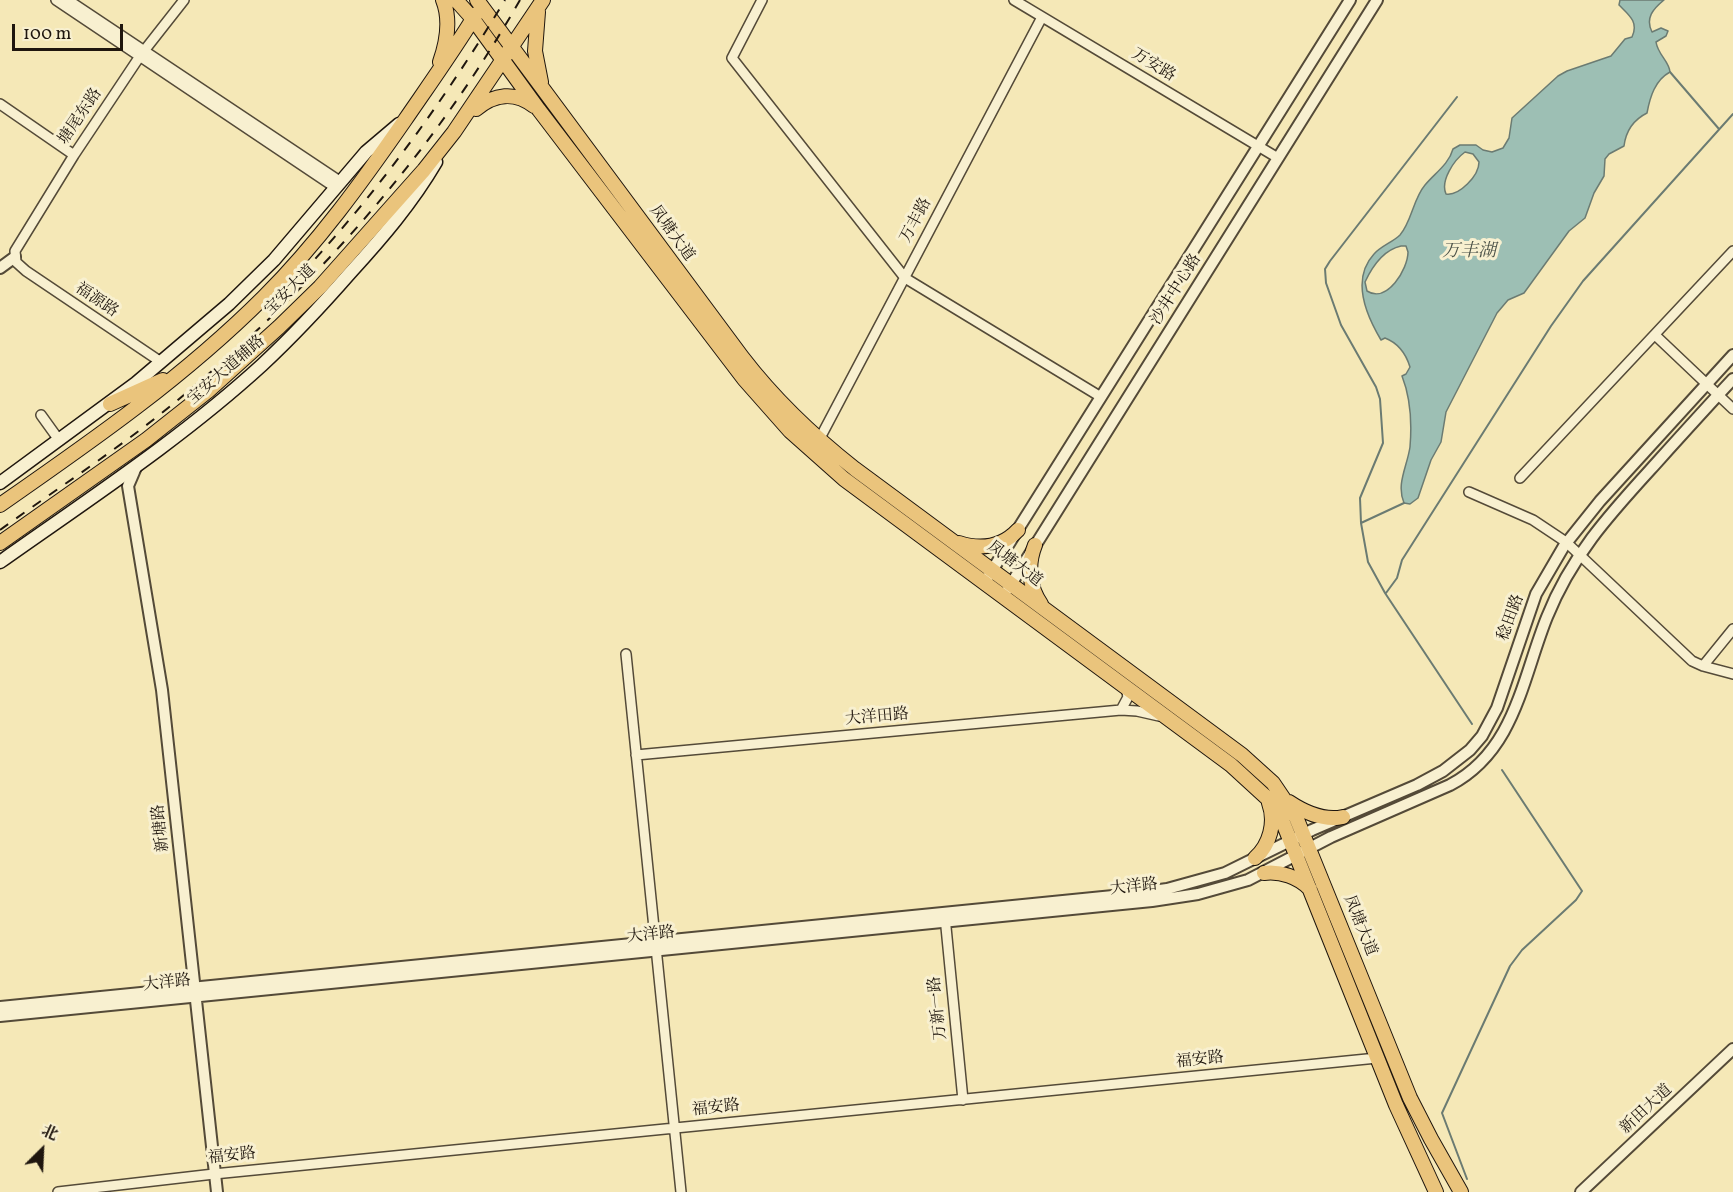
<!DOCTYPE html>
<meta charset="utf-8">
<style>
body{margin:0}
#map{position:relative;width:1733px;height:1192px;overflow:hidden;background:#f5e8b7;font-family:Vollkorn,"Noto Serif SC",serif}
canvas{display:block}
.north{position:absolute;left:12px;top:1120px;width:60px;height:60px;-webkit-text-stroke:4px #f8f0d0;paint-order:stroke;rotate:24deg;font-size:16px;font-weight:700;line-height:24px;text-align:center;color:#1f160e}
.north::after{content:'';display:block;margin:auto;width:21px;height:27px;background:#1f160e;clip-path:polygon(50% 0,100% 100%,50% 72%,0 100%)}
.scale{position:absolute;left:12px;top:24px;width:111px;height:27px;box-sizing:border-box;border:3px solid #1f160e;border-top:0;padding-left:8px;font-size:18px;line-height:21px;white-space:nowrap;color:#1f160e;-webkit-text-stroke:4px #f8f0d0;paint-order:stroke}
</style>
<div id="map">
<canvas width="1733" height="1192"></canvas>
<div class="north">北</div>
<div class="scale">100 m</div>
</div>
<script>
const context = document.querySelector('canvas').getContext('2d');
context.lineJoin = 'round';
function paint(path, color) {
  context.fillStyle = color;
  context.fill(path, 'evenodd');
}
function strokePath(path, color, width, dash) {
  context.strokeStyle = color;
  context.lineWidth = width;
  context.lineCap = dash ? 'butt' : 'round';
  context.setLineDash(dash || []);
  context.stroke(path);
}
function drawText(font, color, halo, rows, align = 'center') {
  context.font = font + ' Vollkorn,"Noto Serif SC",serif';
  context.lineWidth = 6;
  context.setLineDash([]);
  context.textBaseline = 'middle';
  context.strokeStyle = halo;
  context.fillStyle = color;
  for (const [text, x, y, turn = 0] of rows) {
    context.save();
    context.translate(x, y);
    context.rotate((+turn || 0) * Math.PI / 180);
    context.textAlign = isNaN(turn) ? turn : align;
    if (halo) context.strokeText(text, 0, 0);
    context.fillText(text, 0, 0);
    context.restore();
  }
}
const water = new Path2D(`
 M1620,0H1664C1653,9 1645,18 1652,32L1661,28L1668,31L1666,36L1656,42C1658,55 1669,61 1670,72C1655,80 1650,97 1647,113C1633,120 1626,130 1624,146L1609,154L1605,159L1604,176L1594,193L1585,218L1569,231L1524,293L1508,300L1497,313L1446,412L1441,442L1431,460L1418,498L1410,504L1404,503C1396,484 1407,467 1410,447C1412,423 1411,399 1402,376L1406,374L1410,367C1406,354 1398,343 1385,338L1381,340C1366,315 1351,279 1374,254C1381,246 1393,242 1400,235C1412,221 1413,199 1425,185C1435,173 1449,164 1453,149L1460,145H1476L1483,150L1492,152L1503,148L1509,138L1512,118L1558,76L1567,71L1611,56L1625,39L1632,37C1639,22 1629,15 1619,5ZM1465,152L1473,154L1479,162C1479,176 1459,196 1446,194C1440,181 1454,160 1465,152ZM1401,246H1406L1408,252C1408,269 1387,304 1367,291L1365,282C1372,267 1383,250 1401,246Z`);
paint(water, '#9dbfb4');
strokePath(water, '#6b7b72', 1.5);
strokePath(new Path2D(`
 M1670,72L1719,129
 M1457,97L1330,261L1325,269L1326,283L1341,325L1376,387L1380,399L1383,443L1360,498L1361,523L1368,562L1385,593L1472,724
 M1361,523L1404,503
 M1386,593L1397,578L1402,560L1551,326L1583,281L1733,114
 M1467,1179L1442,1113L1510,966L1522,950L1576,900L1582,891L1502,770`), '#6b7b72', 2);
const minor = new Path2D(`
 M56,0L336,188
 M68,0L341,182
 M762,0L732,58L905,278L1101,397
 M1014,0L1278,158
 M0,104L74,155
 M1655,335L1733,409
 M161,362L26,271L16,262L15,251L74,155L140,56L184,0
 M41,415L59,440
 M819,440L1042,17
 M1520,478L1733,251
 M1469,492L1533,520L1566,542L1692,661L1703,666L1733,674
 M626,654L681,1192
 M1703,666L1733,629
 M1121,710L1128,697L1126,687
 M636,755L1121,710L1137,711L1159,716
 M945,917L963,1100
 M58,1192L214,1174L1377,1058`);
const tertiary = new Path2D(`
 M0,268L15,257
 M137,465L128,486L162,690L217,1192
 M988,577L1350,0
 M1008,589L1377,0
 M0,1007L1123,895L1167,889L1225,873L1312,830L1417,785L1443,771L1470,750L1482,736L1497,708L1536,594L1564,546L1600,501L1733,355
 M0,1016L1152,901L1198,894L1248,880L1331,837L1450,785C1515,751 1522,679 1547,617C1571,557 1608,516 1650,470C1678,439 1705,409 1733,379
 M1581,1192L1733,1049`);
const secondary = new Path2D(`
 M0,483L136,383L229,304L274,260L366,152L399,124
 M0,562C89,499 181,439 262,365C293,336 322,305 350,273C382,238 412,203 436,162`);
const primary = new Path2D(`
 M456,0L473,19L539,110L744,379L790,431L844,479L1231,765L1267,798L1282,820L1396,1105L1436,1192
 M477,0L742,357C775,400 813,436 855,469L1242,755L1273,783L1296,817L1410,1098L1431,1139L1461,1192
 M538,12L535,51L541,82
 M440,62C447,42 451,20 443,0
 M476,109C494,94 515,91 534,106
 M110,404L163,380
 M0,505C92,441 184,377 264,297C318,243 362,182 405,120C429,85 454,50 476,14
 M0,543L146,440L208,391L279,327L320,287L424,170L454,132L543,0
 M959,543C981,550 1002,547 1018,530
 M1035,545C1027,565 1029,587 1041,604
 M1289,802C1304,812 1324,821 1343,817
 M1255,858C1270,845 1276,822 1269,803
 M1264,873C1281,871 1298,877 1310,889`);
strokePath(minor, '#544a38', 12);
strokePath(tertiary, '#544a38', 14);
strokePath(secondary, '#1f160e', 15);
strokePath(primary, '#1f160e', 16);
strokePath(minor, '#f8f0d0', 9);
strokePath(tertiary, '#f8f0d0', 10);
strokePath(secondary, '#f8f0d0', 12);
strokePath(primary, '#eac47c', 14);
strokePath(new Path2D(`
 M274,302C364,212 439,109 505,0
 M0,530C58,488 118,449 173,404C312,290 431,156 520,0`), '#1f160e', 2, [10, 10]);
drawText('16px', '#1f160e', '#f8f0d0', [
 ["万安路",1153,66,31],
 ["塘尾东路",81,117,-56],
 ["万丰路",917,221,-62],
 ["凤塘大道",671,234,54],
 ["沙井中心路",1177,290,-58],
 ["宝安大道",291,291,-45],
 ["福源路",96,301,34],
 ["宝安大道辅路",227,371,-41],
 ["凤塘大道",1014,565,37],
 ["稔田路",1512,618,-70],
 ["大洋田路",877,718,-5],
 ["新塘路",162,828,-96],
 ["大洋路",1134,888,-6],
 ["凤塘大道",1359,926,68],
 ["大洋路",651,936,-6],
 ["大洋路",167,984,-6],
 ["万新一路",939,1008,-96],
 ["福安路",1200,1061,-6],
 ["福安路",716,1109,-6],
 ["新田大道",1647,1110,-43],
 ["福安路",232,1157,-6]
]);
drawText('italic 18px', '#4b5148', '#f8f0d0', [
 ["万丰湖",1469,253]
]);
</script>
